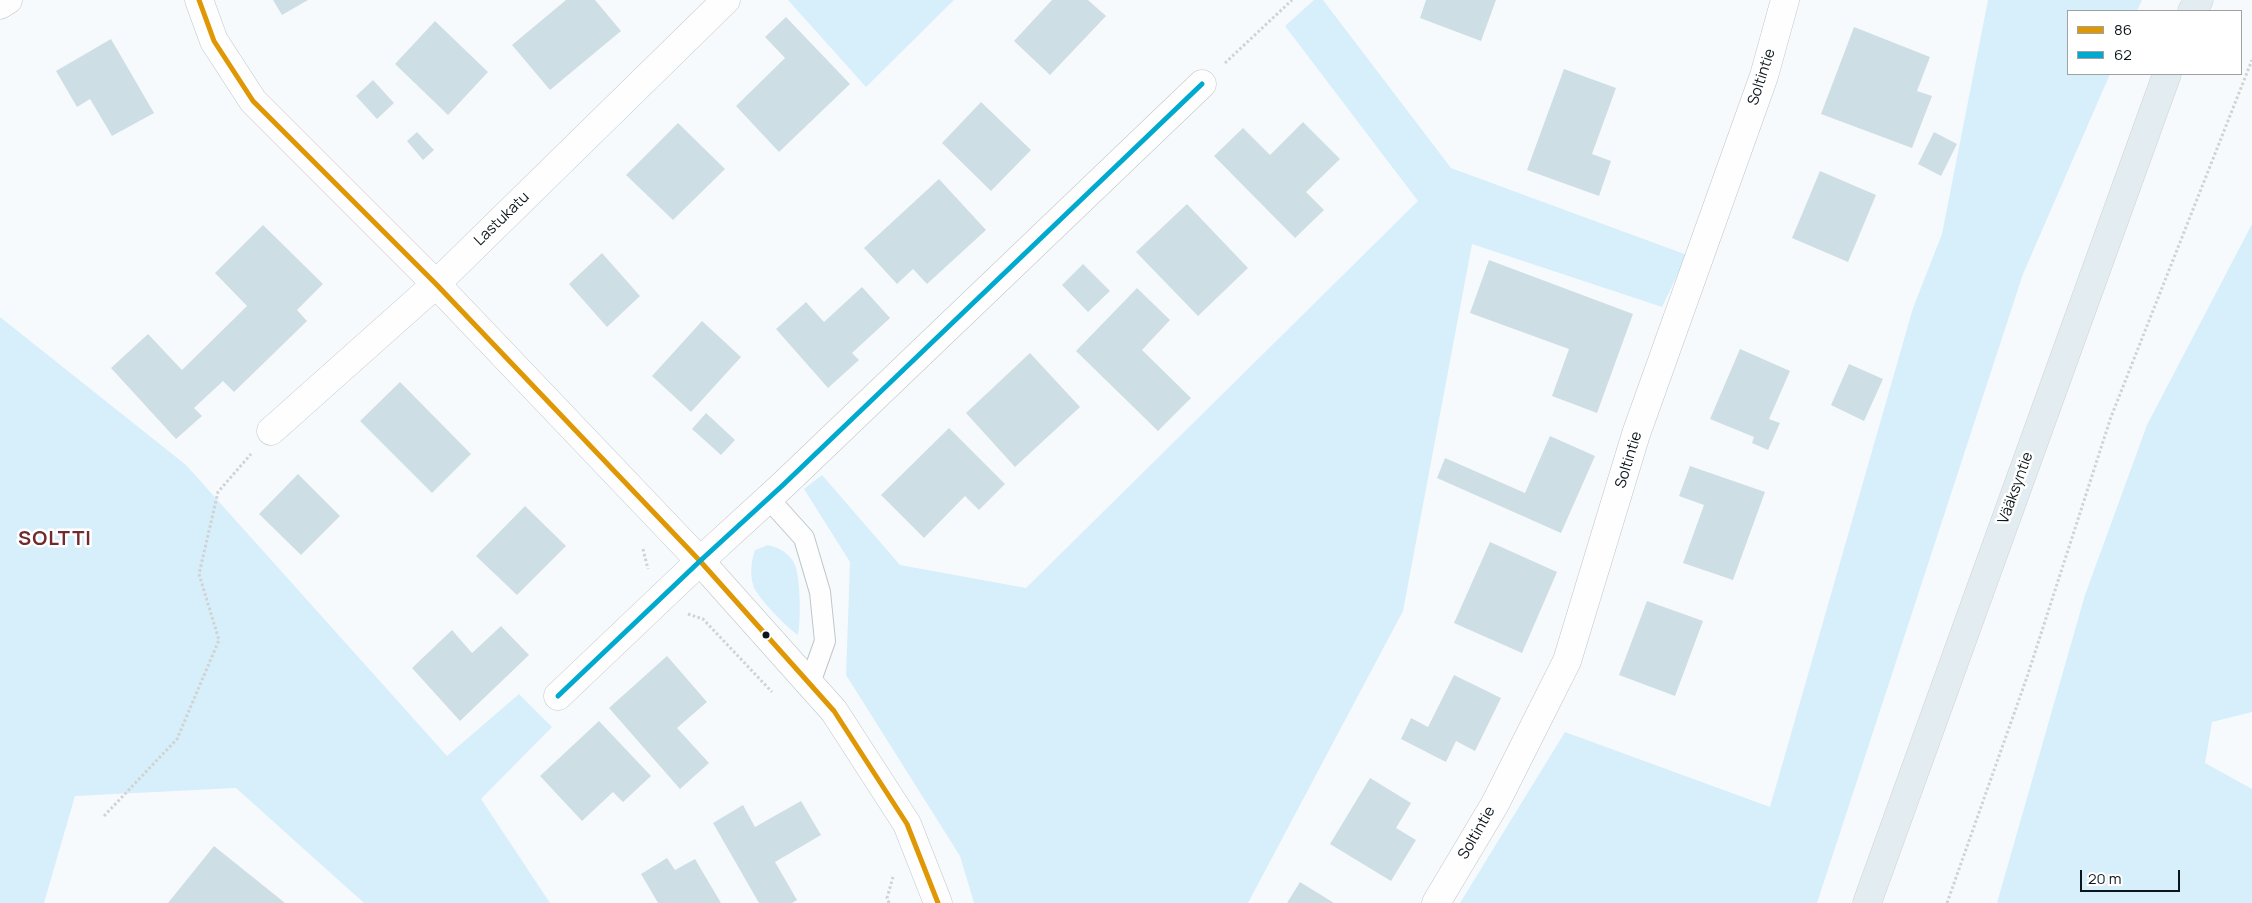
<!DOCTYPE html>
<meta charset="utf-8">
<style>
body{margin:0}
#map{position:relative;width:2252px;height:903px;overflow:hidden;background:#f6fafc;font-family:Manrope,sans-serif}
canvas{display:block}
.legend{position:absolute;left:2067px;top:10px;width:175px;height:65px;box-sizing:border-box;background:#fff;border:1px solid #9da2a4;margin:0;padding:6px 9px;list-style:none;font-size:15px;color:#0b161b}
.legend li{display:flex;align-items:center;gap:10px;height:25px}
.legend b{width:25px;border:1px solid #9da2a4}
.scale{position:absolute;left:2080px;top:870px;width:100px;height:22px;box-sizing:border-box;border:2px solid #0b161b;border-top:0;padding-left:6px;font-size:15px;line-height:18px;white-space:nowrap;color:#0b161b;-webkit-text-stroke:4px #fff;paint-order:stroke}
</style>
<div id="map">
<canvas width="2252" height="903"></canvas>
<ul class="legend">
<li><b style="height:6px;background:#df9803"></b>86</li>
<li><b style="height:6px;background:#00a9ce"></b>62</li>
</ul>
<div class="scale">20 m</div>
</div>
<script>
const context = document.querySelector('canvas').getContext('2d');
context.lineJoin = 'round';
function paint(path, color) {
  context.fillStyle = color;
  context.fill(path, 'evenodd');
}
function strokePath(path, color, width, dash) {
  context.strokeStyle = color;
  context.lineWidth = width;
  context.lineCap = dash ? 'butt' : 'round';
  context.setLineDash(dash || []);
  context.stroke(path);
}
function drawText(font, color, halo, rows, align = 'center') {
  context.font = font + ' Manrope,sans-serif';
  context.lineWidth = 5;
  context.setLineDash([]);
  context.textBaseline = 'middle';
  context.strokeStyle = halo;
  context.fillStyle = color;
  for (const [text, x, y, turn = 0] of rows) {
    context.save();
    context.translate(x, y);
    context.rotate((+turn || 0) * Math.PI / 180);
    context.textAlign = isNaN(turn) ? turn : align;
    if (halo) context.strokeText(text, 0, 0);
    context.fillText(text, 0, 0);
    context.restore();
  }
}
paint(new Path2D(`
 M788,0H954L866,87Z
 M1314,0H1323L1451,168L1687,255L1662,307L1472,244L1403,611L1248,903H974L960,856L846,675L850,562L804,489L822,475L900,565L1026,588L1418,201L1285,26Z
 M1988,0H2142L2137,11H2068V74H2110L2023,274L1817,903H1460L1565,732L1770,807L1913,308L1942,234Z
 M2252,224V712L2212,722L2205,763L2252,789V903H1997L2085,595L2147,425Z
 M0,317L186,465L447,756L519,694L552,727L481,799L550,903H364L236,788L75,796L44,903H0Z
 M768,545C779,548 786,551 793,561C801,572 801,621 798,635C788,629 755,595 753,585C750,572 751,562 755,550Z`), '#d7eefb');
paint(new Path2D(`
 M273,0H308L282,15Z
 M566,0H595L621,31L550,90L512,45Z
 M1052,0H1088L1106,16L1050,75L1014,41Z
 M1426,0H1496L1481,41L1420,18Z
 M786,17L850,84L779,152L736,106L785,58L765,37Z
 M435,21L488,72L448,115L395,64Z
 M1854,27L1930,57L1917,91L1932,96L1912,148L1821,114Z
 M111,39L154,113L112,136L90,99L77,107L56,71Z
 M1564,69L1616,88L1592,154L1611,161L1599,196L1527,170Z
 M373,80L394,103L377,119L356,96Z
 M981,102L1031,150L991,191L942,143Z
 M1303,122L1340,159L1306,192L1324,210L1295,238L1214,156L1243,128L1270,155Z
 M678,123L725,169L673,220L626,175Z
 M417,132L434,150L423,160L407,141Z
 M1934,132L1957,144L1941,176L1918,164Z
 M1820,171L1876,195L1848,262L1792,238Z
 M939,179L986,230L927,284L913,269L897,284L864,248Z
 M1187,204L1248,268L1198,316L1136,252Z
 M263,225L323,284L297,310L307,321L234,392L223,381L194,408L202,416L176,439L111,368L148,334L182,370L247,306L215,273Z
 M602,253L640,296L607,327L569,284Z
 M1489,260L1633,314L1597,413L1552,396L1569,349L1470,313Z
 M1083,264L1110,291L1088,312L1062,285Z
 M862,287L890,318L852,353L859,360L828,388L776,329L806,302L824,322Z
 M1137,288L1170,320L1142,350L1191,398L1158,431L1076,351Z
 M702,321L741,357L691,412L652,376Z
 M1740,349L1790,371L1769,419L1780,423L1768,450L1752,443L1754,437L1710,419Z
 M1030,353L1080,407L1015,467L966,413Z
 M1849,364L1883,379L1864,421L1831,405Z
 M400,382L471,454L432,493L360,421Z
 M706,413L735,440L721,455L692,429Z
 M949,428L1005,484L979,510L965,496L924,538L881,495Z
 M1550,436L1595,456L1561,533L1437,478L1445,458L1525,493Z
 M1690,466L1765,492L1733,580L1683,563L1704,505L1679,496Z
 M298,474L340,516L301,555L259,514Z
 M525,506L566,546L517,595L476,556Z
 M1490,542L1557,572L1522,653L1454,623Z
 M1647,601L1703,621L1675,696L1619,675Z
 M501,626L529,655L460,721L412,668L452,630L472,653Z
 M667,656L707,702L677,728L709,763L680,789L609,708Z
 M1454,675L1501,698L1475,751L1456,741L1446,762L1401,739L1411,718L1428,727Z
 M599,721L651,776L623,802L613,792L582,821L540,776Z
 M1370,778L1411,803L1396,828L1416,840L1391,881L1330,844Z
 M801,801L821,835L775,862L797,900L792,903H759L713,823L743,805L755,827Z
 M214,846L285,903H168Z
 M667,858L675,870L695,859L721,903H658L641,874Z
 M1300,882L1334,903H1287Z`), '#cedee5');
const service = new Path2D(`
 M768,498L804,538L820,592L825,641L810,683`);
const minor = new Path2D(`
 M199,0L214,41L253,101L436,284L700,561L834,711L907,824L938,903
 M0,5L8,0
 M271,431L436,284L726,0
 M558,696L700,561L783,485L1202,84
 M1436,903L1495,804L1567,661L1636,434L1764,76L1785,0`);
const trunk = new Path2D(`
 M2192,11L2199,0
 M1867,903L2167,74`);
strokePath(service, '#bec6ca', 22);
strokePath(minor, '#bec6ca', 29);
strokePath(trunk, '#d0d3d5', 29);
strokePath(new Path2D(`
 M1225,63L1292,0
 M643,549L648,569
 M688,614L703,619L772,692
 M104,816L177,739L219,640L199,574L218,492L251,454
 M889,903L887,898L893,877
 M1947,903L2027,677L2111,417L2252,60`), '#d1d2d2', 3, [2.5, 2.5]);
strokePath(service, '#fefeff', 20);
strokePath(minor, '#fefeff', 28);
strokePath(trunk, '#e3ecf0', 28);
strokePath(new Path2D(`
 M199,0L214,41L253,101L436,284L700,561L834,711L907,824L938,903`), '#df9803', 5);
strokePath(new Path2D(`
 M558,696L700,561L783,485L1202,84`), '#00a9ce', 5);
for (const [x, y, r, color] of [
 [766,635,4.5,"#0b161b"]
]) {
  const dot = new Path2D();
  dot.arc(x, y, r, 0, 2 * Math.PI);
  context.fillStyle = color;
  context.fill(dot);
  strokePath(dot, '#fff', 2);
}
drawText('15px', '#0b161b', '#fff', [
 ["Soltintie",1762,77,-72],
 ["Lastukatu",502,219,-44],
 ["Soltintie",1629,460,-73],
 ["Vääksyntie",2016,488,-70],
 ["Soltintie",1477,833,-60]
]);
context.letterSpacing = '1px';
drawText('bold 20px', '#712b2e', '#fff', [
 ["SOLTTI",55,539]
]);
context.letterSpacing = '0px';
</script>
